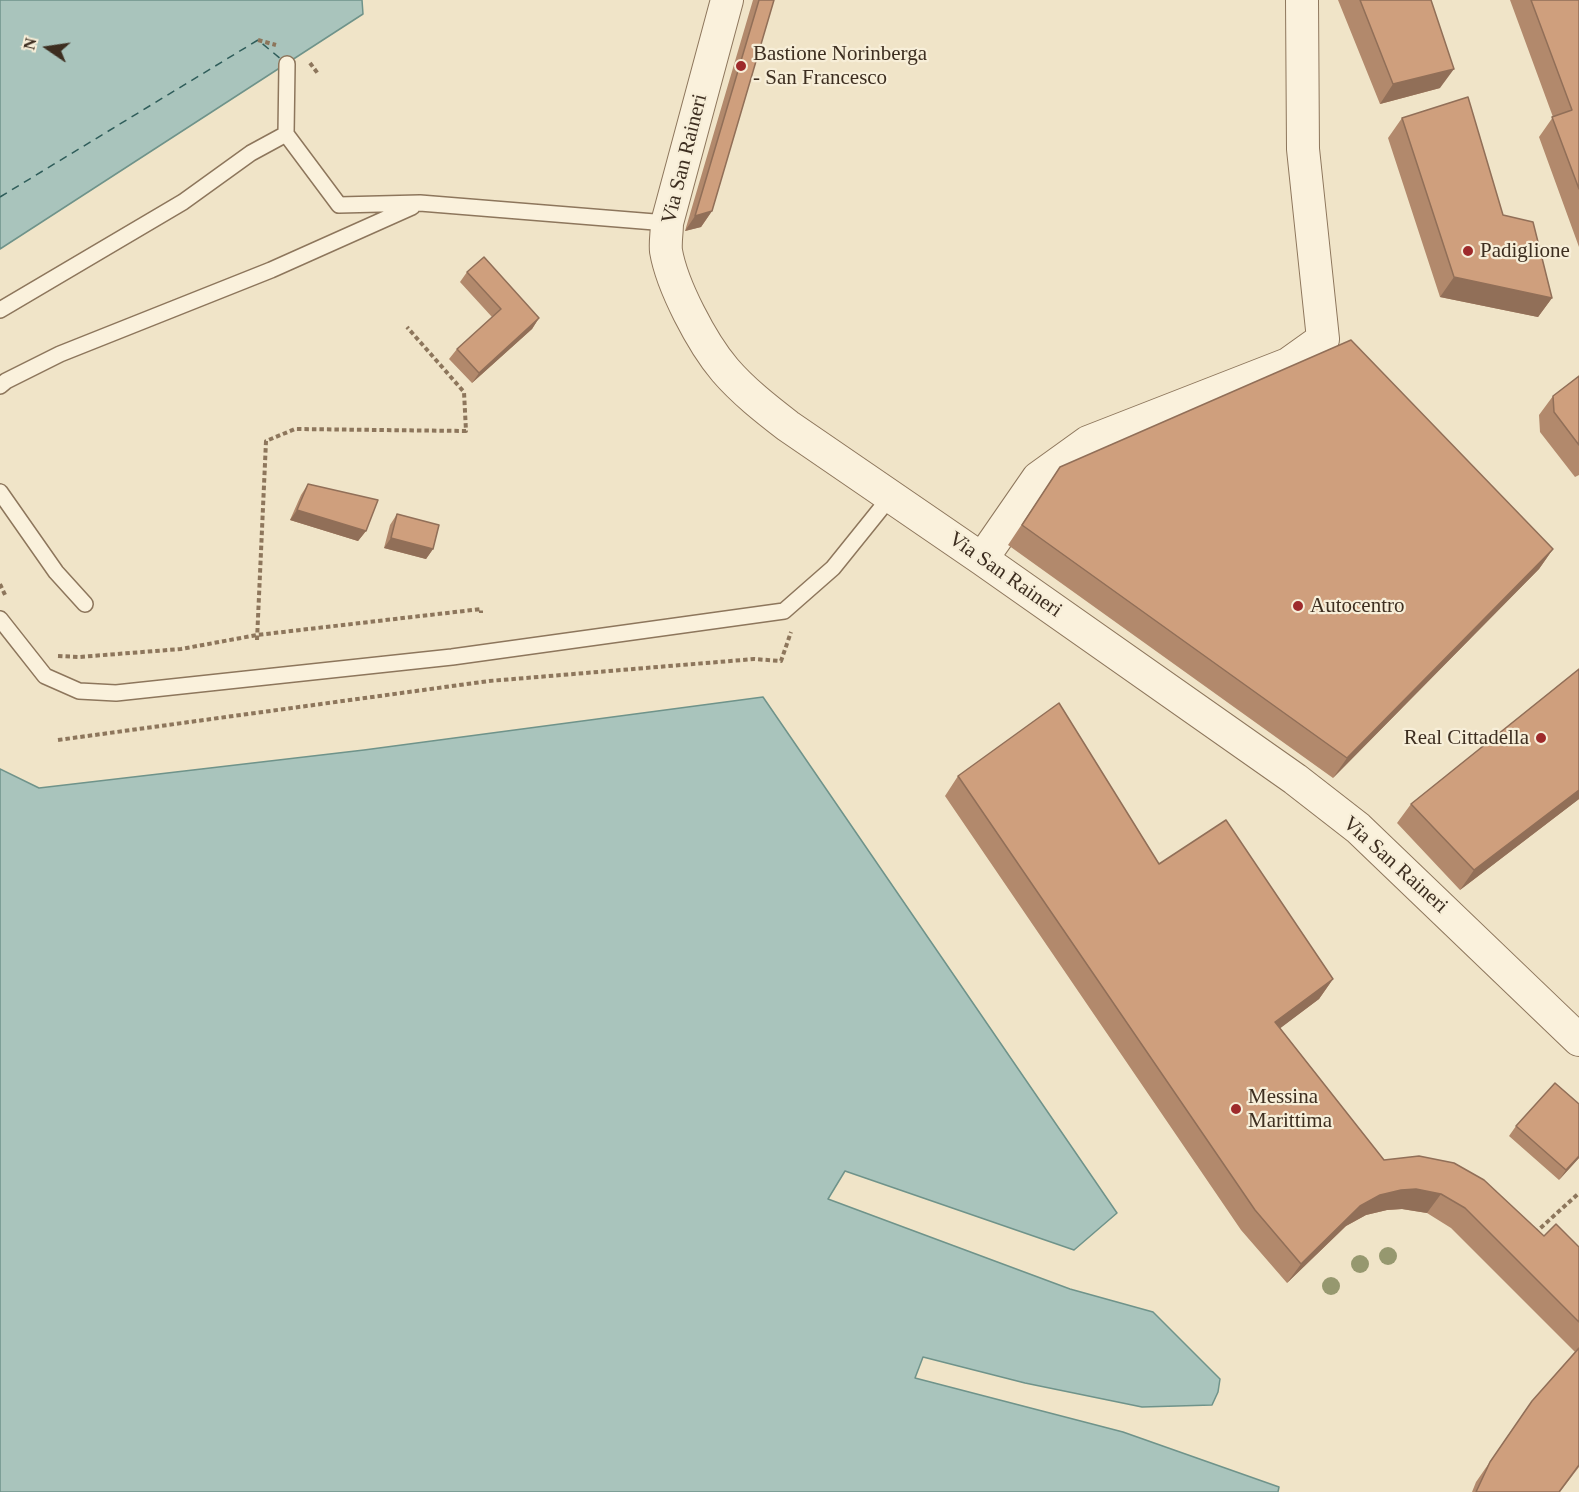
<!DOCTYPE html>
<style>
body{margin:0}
#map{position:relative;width:1579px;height:1492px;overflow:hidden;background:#f0e4c8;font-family:Georgia,serif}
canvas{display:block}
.north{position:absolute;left:18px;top:18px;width:60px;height:60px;-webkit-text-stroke:4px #f7eed8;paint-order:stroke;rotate:283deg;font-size:16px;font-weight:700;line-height:24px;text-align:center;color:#3d2e20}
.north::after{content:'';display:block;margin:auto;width:21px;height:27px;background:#3d2e20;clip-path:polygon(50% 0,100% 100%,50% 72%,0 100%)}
</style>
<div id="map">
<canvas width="1579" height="1492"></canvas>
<div class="north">N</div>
</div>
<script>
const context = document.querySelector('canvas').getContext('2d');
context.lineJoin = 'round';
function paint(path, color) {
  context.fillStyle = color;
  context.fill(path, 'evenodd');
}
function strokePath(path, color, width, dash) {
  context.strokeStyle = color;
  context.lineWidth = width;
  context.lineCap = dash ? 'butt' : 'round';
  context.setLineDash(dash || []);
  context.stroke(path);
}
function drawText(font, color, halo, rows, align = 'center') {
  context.font = font + ' Georgia,serif';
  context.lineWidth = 4.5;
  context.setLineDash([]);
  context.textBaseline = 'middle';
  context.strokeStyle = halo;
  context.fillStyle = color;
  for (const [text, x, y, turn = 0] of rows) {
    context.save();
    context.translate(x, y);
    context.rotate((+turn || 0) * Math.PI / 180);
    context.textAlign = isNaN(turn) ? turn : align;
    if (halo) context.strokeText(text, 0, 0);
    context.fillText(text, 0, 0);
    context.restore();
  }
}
const water = new Path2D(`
 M0,0H362L363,14L0,249Z
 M763,697L1117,1213L1074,1250L845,1171L828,1199L1070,1289L1153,1312L1220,1379L1218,1392L1212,1405L1142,1407L1025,1383L923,1357L915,1378L1123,1432L1279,1487L1278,1492H0V769L39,788L364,750Z`);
paint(water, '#a9c4bc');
strokePath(water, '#6f938a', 1.5);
strokePath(new Path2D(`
 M0,197L258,40L282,60`), '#2f5d5a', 1.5, [8, 6]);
const lane = new Path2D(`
 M287,64L286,134L339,205L420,203L667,223
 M0,310L183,202L251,153L286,134
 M0,386L6,381L60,354L271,270L412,207
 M0,492L56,572L85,604
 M0,619L45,676L79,691L116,693L452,657L784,611L833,568L891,496`);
const street = new Path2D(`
 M727,0L667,223C667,232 665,242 666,251C672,286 702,343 725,370C743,391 766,409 788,426L982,559L1295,779L1358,828L1579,1040
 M982,559L1038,478L1088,442L1288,364L1323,339L1303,149L1302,0`);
strokePath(lane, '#8d765c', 18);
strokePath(street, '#8d765c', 34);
strokePath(new Path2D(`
 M258,40L276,45
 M310,63L319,75
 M0,584L6,597
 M257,640L266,441L295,429L466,431L464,392L407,327
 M58,656L79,657L181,649L257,635L481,609V613
 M58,740L489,681L754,659L781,661L791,632
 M1535,1233L1579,1193`), '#8d765c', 4, [4.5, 3]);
strokePath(lane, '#faf1dc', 15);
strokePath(street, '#faf1dc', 32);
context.fillStyle = '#96986f';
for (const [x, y] of [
 [1388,1256],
 [1360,1264],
 [1331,1286]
]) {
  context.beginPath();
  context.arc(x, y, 9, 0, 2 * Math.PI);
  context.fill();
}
paint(new Path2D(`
 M753,0H774L712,211L701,227L685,231Z
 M1338,0H1431L1440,88L1380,104Z
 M1510,0H1579V247L1539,137L1553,117Z
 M1402,118L1503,215L1552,298L1538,317L1440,297L1388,138Z
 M467,272L539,318L532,329L472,383L449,359L457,349L492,317L460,282Z
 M1579,376V475L1575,477L1540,432L1539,415L1553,396Z
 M1060,467L1553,549L1539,569L1333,778L1008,545Z
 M308,484L366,531L358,541L290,520L301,495Z
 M397,514L433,549L426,559L384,548L390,525Z
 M1579,669V799L1460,890L1397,823L1411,804Z
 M958,776L1159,864L1333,979L1319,999L1280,1028L1384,1160L1544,1236L1579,1247V1467L1560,1492H1472L1476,1482L1532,1401L1575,1352L1451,1228L1427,1213L1402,1209L1387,1210L1366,1215L1346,1226L1287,1283L1241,1230L945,796Z
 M1579,1104V1158L1559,1180L1509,1136L1516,1126Z`), '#b2896c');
paint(new Path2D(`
 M1454,69L1440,88L1380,104L1393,84Z
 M712,211L701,227L685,231L695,216Z
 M1454,277L1552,298L1538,317L1440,297Z
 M539,318L532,329L472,383L479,373Z
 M297,510L366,531L358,541L290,520Z
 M391,538L433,549L426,559L384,548Z
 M1553,549L1539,569L1333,778L1347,758Z
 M1579,790V799L1460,890L1474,870Z
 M1333,979L1319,999L1262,1042L1275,1022Z
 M1579,1156V1158L1559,1180L1566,1170Z
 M1416,1189L1441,1194L1427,1213L1402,1209L1387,1210L1366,1215L1346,1226L1287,1283L1301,1264L1360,1206L1380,1195L1401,1190Z`), '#916f58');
const building = new Path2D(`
 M759,0H774L712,211L695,216Z
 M1360,0H1431L1454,69L1393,84Z
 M1531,0H1579V189L1552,117L1572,110Z
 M1468,97L1503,215L1533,222L1552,298L1454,277L1402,118Z
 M484,257L539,318L479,373L457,349L501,309L467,272Z
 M1351,340L1553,549L1347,758L1022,525L1060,467Z
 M1579,376V445L1554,412L1553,396Z
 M308,484L378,500L366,531L297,510Z
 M397,514L439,525L433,549L391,538Z
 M1579,669V790L1474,870L1411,804Z
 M1059,703L1159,864L1226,820L1333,979L1275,1022L1384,1160L1419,1156L1454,1163L1484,1180L1544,1236L1556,1224L1579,1247V1322L1465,1208L1441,1194L1416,1189L1401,1190L1380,1195L1360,1206L1301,1264L1255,1210L958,776Z
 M1555,1083L1579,1104V1156L1566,1170L1516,1126Z
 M1579,1348V1465L1559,1492H1476L1490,1462L1532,1401Z`);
paint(building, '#cf9f7d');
strokePath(building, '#916f58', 1.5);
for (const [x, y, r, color] of [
 [741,66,6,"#9e2a2b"],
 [1468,251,6,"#9e2a2b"],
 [1298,606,6,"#9e2a2b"],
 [1541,738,6,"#9e2a2b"],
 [1236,1109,6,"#9e2a2b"]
]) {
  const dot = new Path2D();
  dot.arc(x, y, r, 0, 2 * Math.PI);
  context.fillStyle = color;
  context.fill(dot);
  strokePath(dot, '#f7eed8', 2);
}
drawText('21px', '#3d2e20', '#f7eed8', [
 ["Bastione Norinberga",753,54],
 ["- San Francesco",753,78],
 ["Padiglione",1480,251],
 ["Autocentro",1310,606],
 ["Real Cittadella",1529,738,"right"],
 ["Messina",1248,1097],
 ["Marittima",1248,1121]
], 'left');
drawText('21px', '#3d2e20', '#f7eed8', [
 ["Via San Raineri",685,159,-76],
 ["Via San Raineri",1005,575,35],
 ["Via San Raineri",1395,865,42]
]);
</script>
